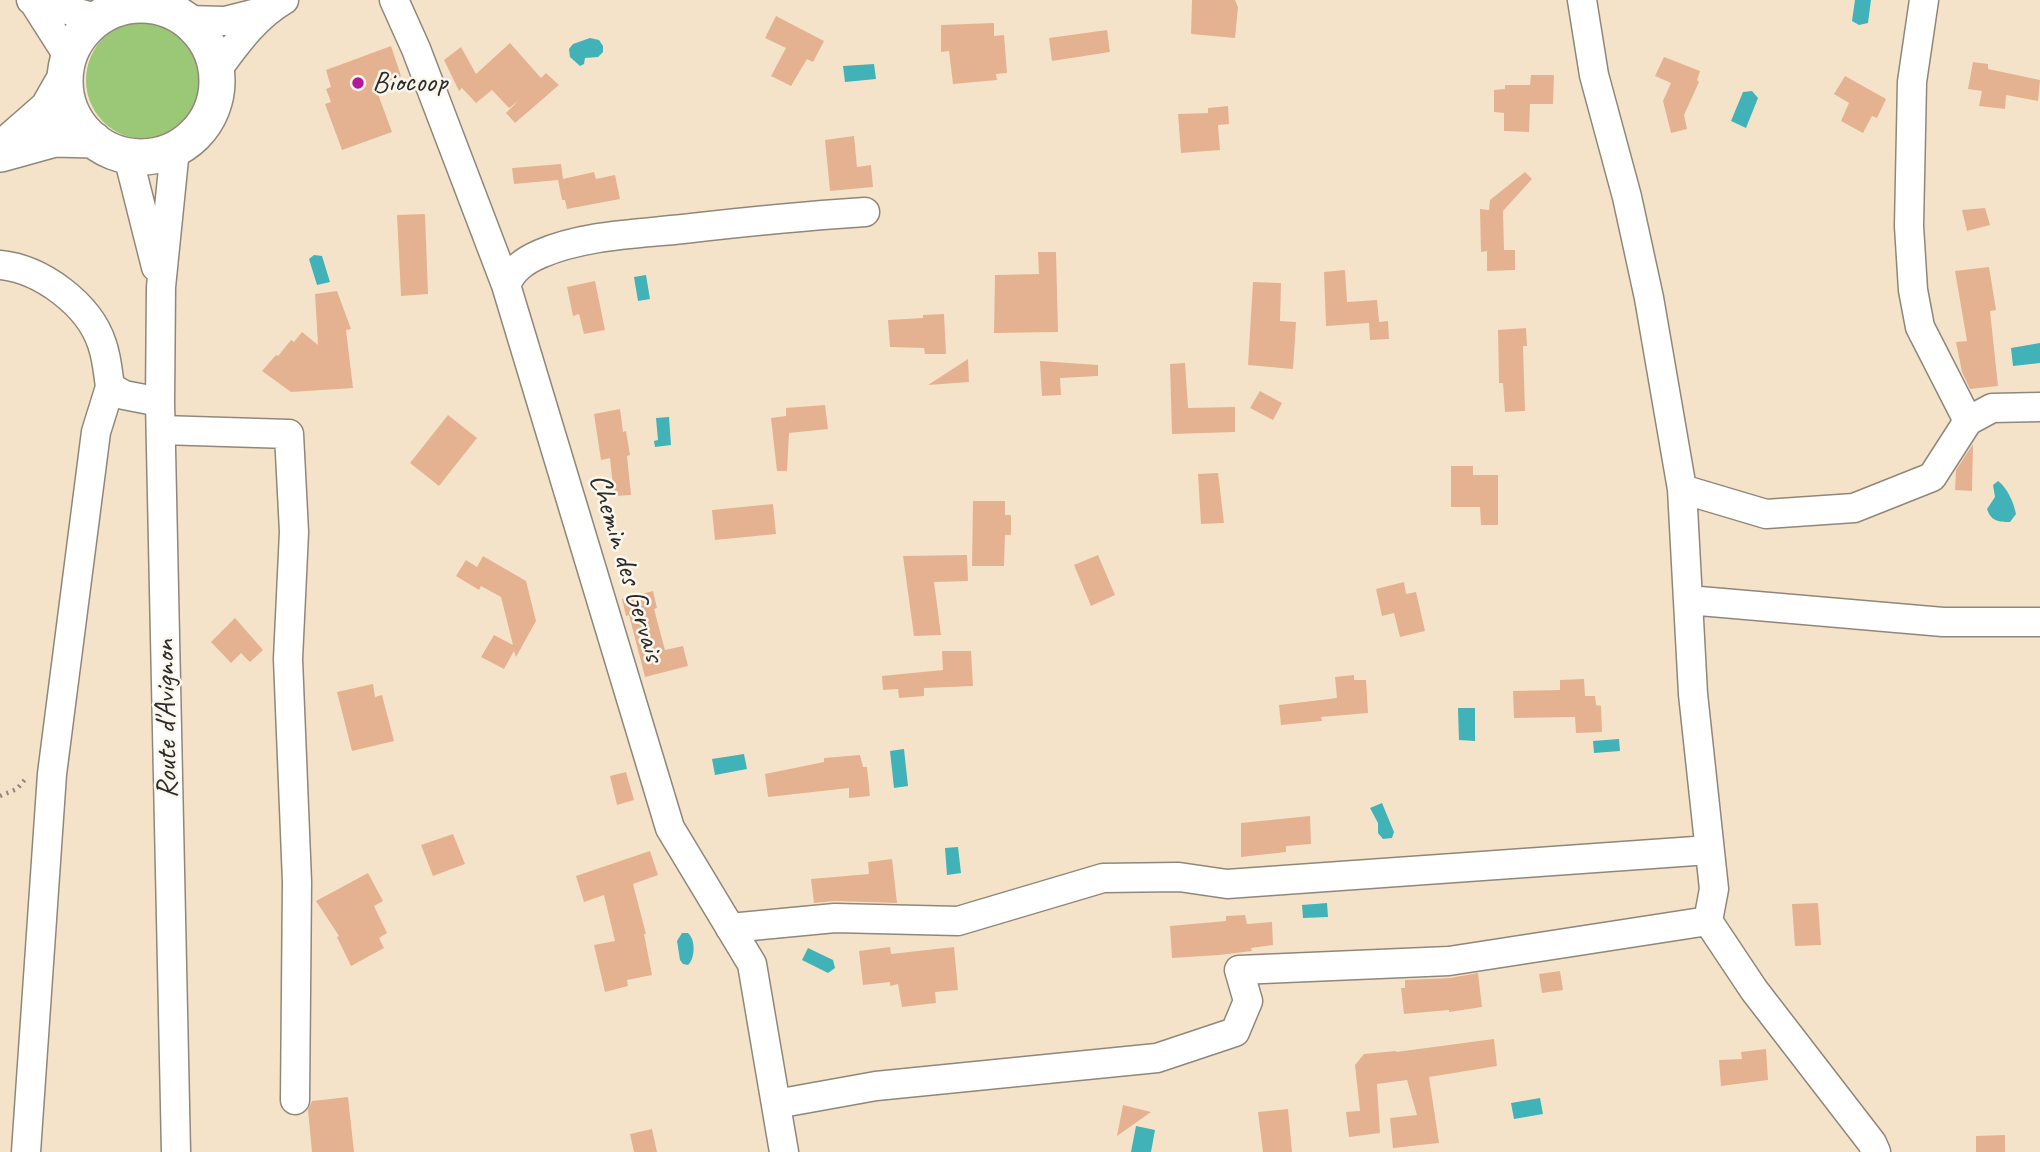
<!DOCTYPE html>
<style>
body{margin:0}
canvas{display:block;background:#f5e3c9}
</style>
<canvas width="2040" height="1152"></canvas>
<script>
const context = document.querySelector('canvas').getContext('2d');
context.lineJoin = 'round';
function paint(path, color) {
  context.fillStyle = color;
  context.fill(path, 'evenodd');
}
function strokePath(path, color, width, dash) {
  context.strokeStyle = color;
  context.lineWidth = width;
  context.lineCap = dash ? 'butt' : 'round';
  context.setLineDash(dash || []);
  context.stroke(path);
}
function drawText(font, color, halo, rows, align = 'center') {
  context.font = font + ' Caveat,sans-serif';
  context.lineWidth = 5;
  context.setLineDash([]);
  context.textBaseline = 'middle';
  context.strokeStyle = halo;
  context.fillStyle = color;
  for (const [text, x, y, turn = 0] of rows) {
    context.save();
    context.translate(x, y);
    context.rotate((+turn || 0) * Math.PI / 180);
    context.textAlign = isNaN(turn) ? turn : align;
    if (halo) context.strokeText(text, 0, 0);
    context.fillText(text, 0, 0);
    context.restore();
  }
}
paint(new Path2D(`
 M86 80a59 59 0 1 1 118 0a59 59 0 1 1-118 0Z`), '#9ac876');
paint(new Path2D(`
 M1855,0H1871L1868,23L1859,25L1852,21Z
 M590,38L599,40L603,46V52L598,57L585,58L584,64L580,66L570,57L569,49L573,44Z
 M874,64L876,79L845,82L843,66Z
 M1752,91L1758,98L1746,128L1731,121L1743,92Z
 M314,255L322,256L330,282L317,285L309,259Z
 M646,275L650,299L638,301L634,277Z
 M2040,343V363L2013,366L2011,348Z
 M669,417L671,445L655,447L654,441L658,440L656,418Z
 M1998,481C2007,487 2014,503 2016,514L2010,522C1998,522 1991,521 1987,509L1995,497L1993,485Z
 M1458,708H1475V741L1459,740Z
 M1619,739L1620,751L1594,753L1593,741Z
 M904,749L908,786L894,788L890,751Z
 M744,754L747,769L715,775L712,759Z
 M1382,803L1394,832L1392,838L1383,839L1378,833V823L1370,808Z
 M958,847L961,873L947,875L945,848Z
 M1327,903L1328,917L1303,918L1302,905Z
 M682,933H688C696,940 695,959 688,965L683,964L680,960L677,941Z
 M808,948L833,960L835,968L828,973L802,960Z
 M1540,1098L1543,1114L1514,1119L1511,1103Z
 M1136,1126L1155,1130L1151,1152H1131Z`), '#41b2b8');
paint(new Path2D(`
 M1192,0H1235L1238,7L1235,38L1191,34Z
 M776,16L824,41L813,62L807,59L791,86L771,76L786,48L765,38Z
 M994,23V36L1004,35L1007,73L996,74L997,80L953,84L949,51L941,52V25Z
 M1107,30L1110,52L1052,61L1049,38Z
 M510,43L541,78L546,73L559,85L515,123L506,113L518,101L509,108L492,90L476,103L462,88L459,91L444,60L461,47L476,74Z
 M391,46L401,76L375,86L392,132L342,150L325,104L331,102L326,89L331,87L326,70Z
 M1664,57L1700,71L1697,80L1699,82L1684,115L1687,129L1671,133L1663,101L1671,83L1655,76Z
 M1973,62L1988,64V69L2040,80L2038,101L2006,95L2005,109L1979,106L1982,91L1968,89Z
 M1531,75H1554L1553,104H1530L1529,132L1504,131V113L1494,112V90L1505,89V85H1530Z
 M1845,76L1886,99L1877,118L1872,116L1863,133L1841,121L1849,103L1834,94Z
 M1228,106L1229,124L1218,125L1220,150L1181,153L1178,114L1208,113V108Z
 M854,136L857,167L871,165L873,187L830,191L825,140Z
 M561,164L563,179L594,172L596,179L615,175L620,199L567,209L565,200H562L558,180L514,184L512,168Z
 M1525,172L1532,179L1503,211L1504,250H1515V270L1487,271V251L1481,252L1480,209L1489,210L1490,200Z
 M1985,208L1990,225L1967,231L1962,210Z
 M425,214L428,294L401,296L397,215Z
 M1038,252H1056L1058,332L994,333L995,275L1039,274Z
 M1989,267L1996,310L1990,311L1998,386L1970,389L1962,372L1956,342L1967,341L1955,271Z
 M1345,270L1347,302L1377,300L1379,322L1388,321L1389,339L1370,340L1369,323L1326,326L1324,272Z
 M595,281L605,330L584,334L579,314L573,316L567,287Z
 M1253,282L1281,283L1280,321L1296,322L1293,369L1248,365Z
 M337,291L351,329L346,330L353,388L291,392L262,371L276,355L278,356L291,340L294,342L302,332L318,345L315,294Z
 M944,314L946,354H925L924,348L890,347L888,320L923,318V315Z
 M1526,328L1527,346H1523L1525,411L1505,412L1503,383H1499L1498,330Z
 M968,359L969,382L928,385Z
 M1040,361L1098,365V376L1060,378L1061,395L1042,396Z
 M1185,363L1188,408L1235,407V432L1172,434L1170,364Z
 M1260,391L1282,403L1273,420L1250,408Z
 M825,405L828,429L789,433L787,471H777L771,418L786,416V408Z
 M620,409L623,432L626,431L630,455L627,456L631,495L614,496L610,458L601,460L594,414Z
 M448,415L477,438L439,486L410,463Z
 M1973,444L1972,491L1955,490L1956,470Z
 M1451,466H1473V475H1498V525H1481L1480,507H1451Z
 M1218,473L1224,523L1201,524L1198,474Z
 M973,501H1005V515H1011V535H1005L1004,566H972Z
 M773,504L776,534L715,540L712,510Z
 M967,555L968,581L934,582L941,635L914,636L903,556Z
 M1098,555L1115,595L1091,606L1074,565Z
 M483,556L526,581L536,621L516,657L514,651L504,669L481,657L494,635L513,645L501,597L481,586L479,590L456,576L466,560L477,567Z
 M1404,582L1406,594L1416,592L1425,631L1400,637L1394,613L1382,616L1376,589Z
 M653,591L657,608L654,609L665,650L683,646L688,666L645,677L629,615L626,616L622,599Z
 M235,618L263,650L250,662L241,653L231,663L211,642Z
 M942,651H971L973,686L924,688V696L899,698L898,689L883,690L882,676L943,670Z
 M1354,675V680H1366L1368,713L1321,717L1322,721L1281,725L1279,705L1337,698L1335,677Z
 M1584,679L1585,696H1595L1596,705L1601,706L1602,732L1576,733L1575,717L1514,718L1513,691L1560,690V680Z
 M373,684L375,697L382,695L394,741L352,751L337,692Z
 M860,755L863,767H867L870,796L849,798V788L768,797L765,774L824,762V758Z
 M626,772L634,800L617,805L610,776Z
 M1310,816L1311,844L1286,846V852L1241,857V823Z
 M453,834L465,864L433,876L421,845Z
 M650,851L658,875L633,884L646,934H644L652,975L627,980L628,986L605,992L594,945L615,941L604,895L584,902L576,876Z
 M892,859L897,903L835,901L814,903L811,879L869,874L868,862Z
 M368,873L383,901L374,906L387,933L379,938L384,948L351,966L337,937L339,936L316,901Z
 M1818,903L1821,945L1795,946L1792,904Z
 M1245,915L1247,924L1272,922L1273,945L1251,948L1252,951L1219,955L1172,958L1170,926L1226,921V916Z
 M890,947L891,954L954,947L958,990L935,992L936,1003L902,1007L898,984L890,986V982L863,985L859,951Z
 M1560,971L1563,990L1542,993L1539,974Z
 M1478,973L1482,1007L1449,1012V1010L1404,1014L1401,988H1405V980L1450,978Z
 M1494,1039L1497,1066L1429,1077L1439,1143L1393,1148L1390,1118L1417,1115L1407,1080L1377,1084L1380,1133L1349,1137L1346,1112L1360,1111L1355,1065L1364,1054L1396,1051V1052Z
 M1766,1049L1768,1080L1721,1086L1719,1060L1742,1059L1741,1052Z
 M348,1097L354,1152H312L308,1110L312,1101Z
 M1123,1105L1151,1112L1117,1136Z
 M1288,1109L1292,1152H1263L1258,1112Z
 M652,1129L657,1152H634L630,1134Z
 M2005,1135V1152H1976V1136Z`), '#e5b291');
const minor = new Path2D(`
 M31,0L96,18
 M394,0L416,49L506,285L670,828L752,964L784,1152
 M1582,0L1594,75L1627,197L1649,298L1682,489L1693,694L1714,889L1708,921L1754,990L1872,1143L1876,1152
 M1924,0L1912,82L1909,226L1913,290L1920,327L1968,421
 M33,1L68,56
 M187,20L225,21L265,11
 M217,70C237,43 255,17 284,0
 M175,149L161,287L160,402L176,1152
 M128,156L156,267
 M0,265C41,269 89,304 102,344C107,358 108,373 110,387L124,395L160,402
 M506,285C513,269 524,261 540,254C584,235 636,234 683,229C743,222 804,216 865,212
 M161,430L289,434L294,532L288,659L297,882L295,1100
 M1682,489L1766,514L1854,508L1932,477L1968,421L1992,408L2040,407
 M1688,600L1943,622H2040
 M730,928L835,918L958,921L1103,878L1179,877L1227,884L1709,850
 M776,1104L876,1086L1157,1058L1235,1032L1248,1001L1239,970L1449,961L1708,921
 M26,1152L52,774L96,432L110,387`);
const major = new Path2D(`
 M65 81a76 76 0 1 1 152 0a76 76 0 1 1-152 0Z
 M0,150L48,108L64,80
 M1,154L55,139L94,140`);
strokePath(minor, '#90877a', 31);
strokePath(major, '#90877a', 38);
strokePath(new Path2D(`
 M0,796L17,789L27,777`), '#90877a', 4.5, [2, 5]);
strokePath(minor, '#fff', 28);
strokePath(major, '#fff', 35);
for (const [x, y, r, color] of [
 [358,83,7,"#b5179e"]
]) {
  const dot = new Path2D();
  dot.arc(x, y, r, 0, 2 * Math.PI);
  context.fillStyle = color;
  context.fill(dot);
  strokePath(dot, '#fbf7ec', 2.5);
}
drawText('30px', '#2b2b2b', '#fbf7ec', [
 ["Biocoop",372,83]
], 'left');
drawText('30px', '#2b2b2b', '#fbf7ec', [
 ["Chemin des Gervais",626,568,73],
 ["Route d'Avignon",167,719,-91]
]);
</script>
